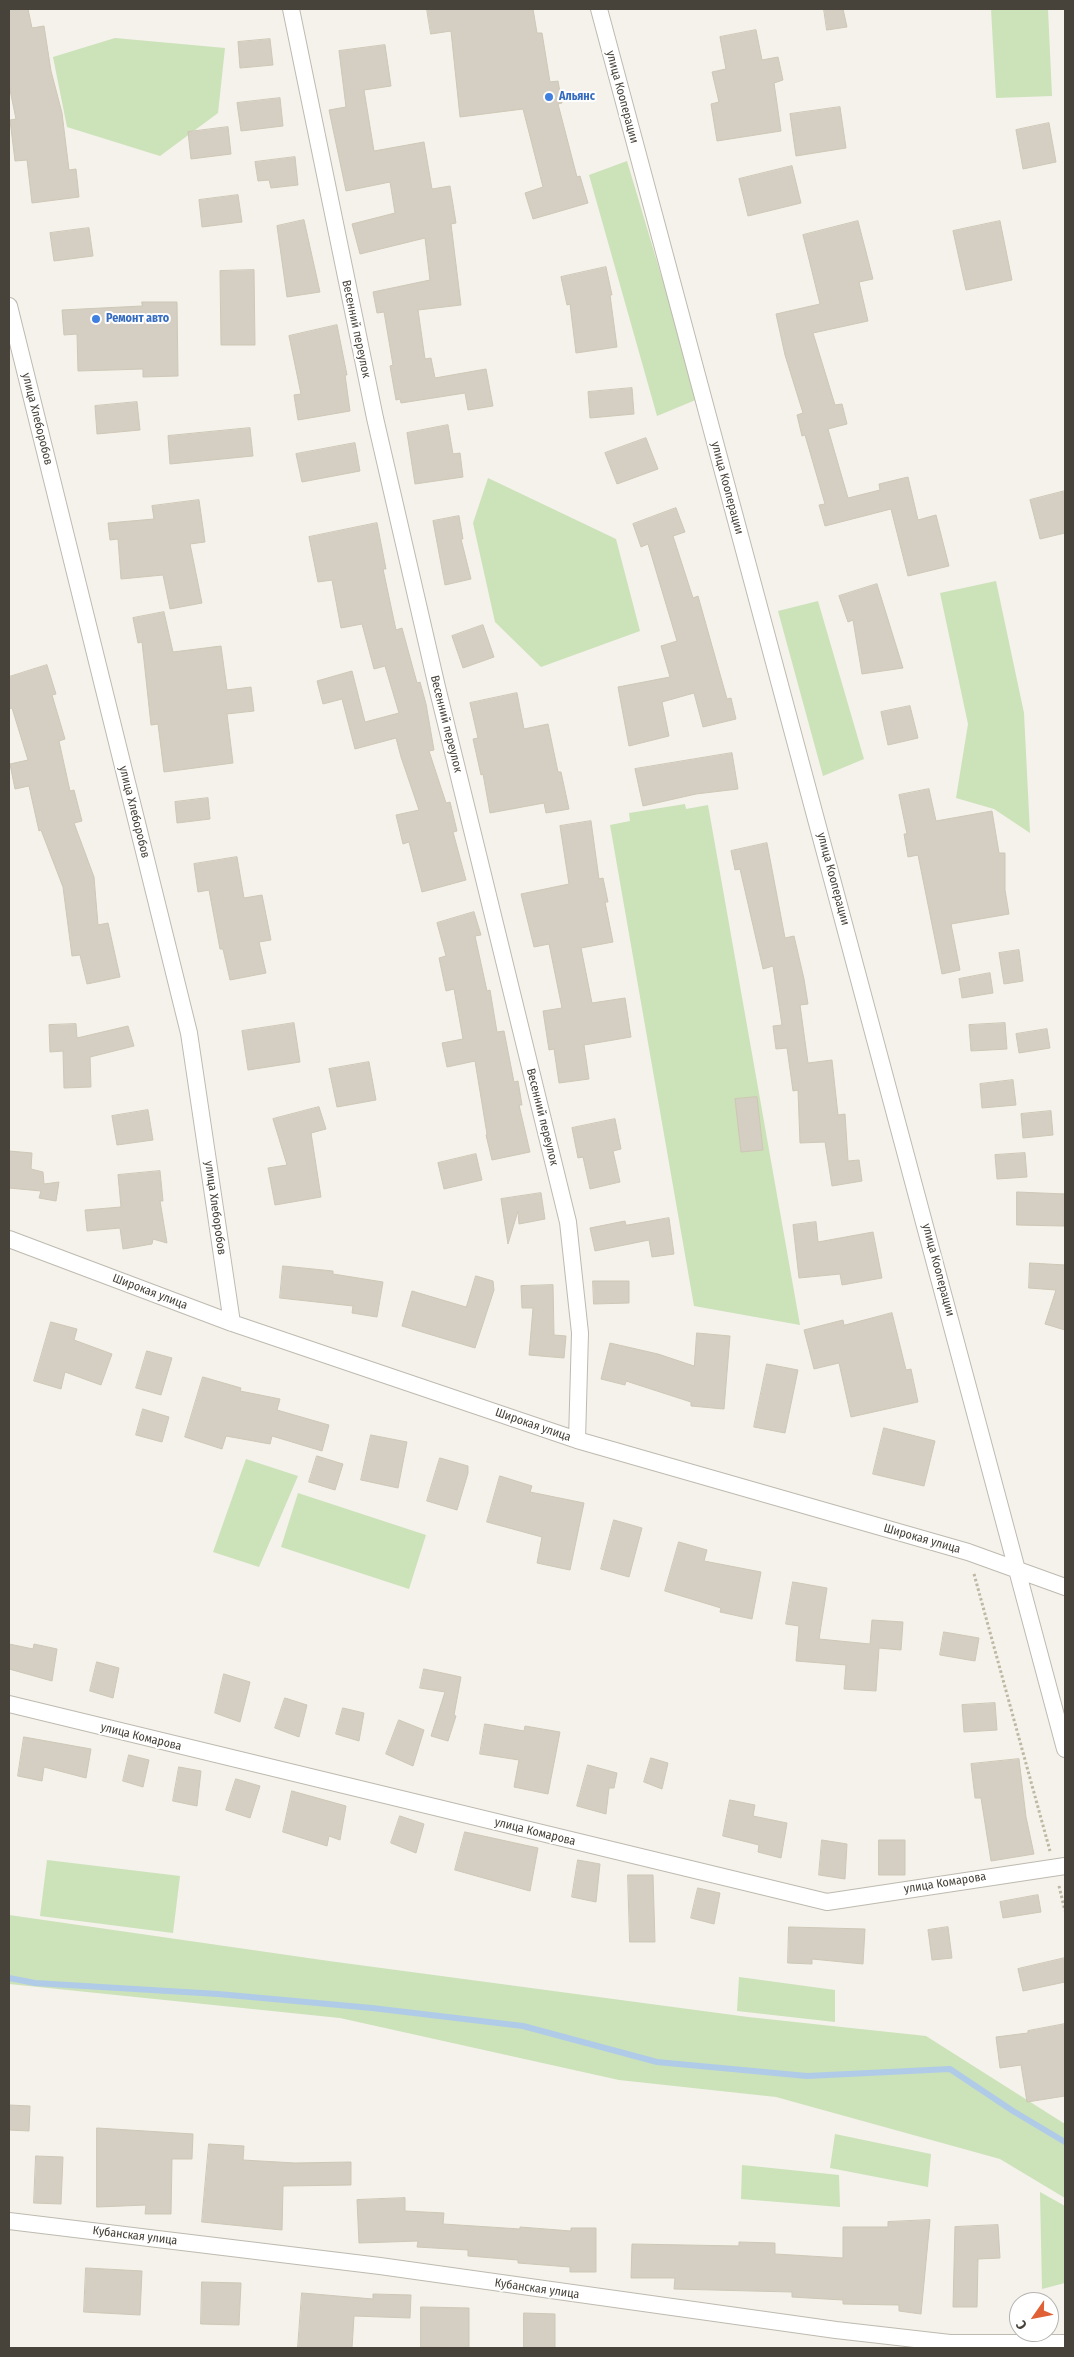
<!DOCTYPE html>
<meta charset="utf-8">
<style>
body{margin:0}
#map{position:relative;width:1074px;height:2357px;overflow:hidden;background:#f4f2eb;font-family:"Fira Sans Condensed",sans-serif}
canvas{display:block}
.frame{position:absolute;inset:0;border:10px solid #47433a;pointer-events:none}
.north{position:absolute;left:1009px;top:2292px;width:50px;height:50px;box-sizing:border-box;background:#fff;border:1px solid #b5b4b0;border-radius:50%;rotate:237deg;font-size:14px;font-weight:700;line-height:20px;text-align:center;color:#47433a}
.north::after{content:'';display:block;margin:auto;width:18px;height:22px;background:#e06136;clip-path:polygon(50% 0,100% 100%,50% 72%,0 100%)}
</style>
<div id="map">
<canvas width="1074" height="2357"></canvas>
<div class="frame"></div>
<div class="north">С</div>
</div>
<script>
const context = document.querySelector('canvas').getContext('2d');
context.lineJoin = 'round';
function paint(path, color) {
  context.fillStyle = color;
  context.fill(path, 'evenodd');
}
function strokePath(path, color, width, dash) {
  context.strokeStyle = color;
  context.lineWidth = width;
  context.lineCap = dash ? 'butt' : 'round';
  context.setLineDash(dash || []);
  context.stroke(path);
}
function drawText(font, color, halo, rows, align = 'center') {
  context.font = font + ' "Fira Sans Condensed",sans-serif';
  context.lineWidth = 4;
  context.setLineDash([]);
  context.textBaseline = 'middle';
  context.strokeStyle = halo;
  context.fillStyle = color;
  for (const [text, x, y, turn = 0] of rows) {
    context.save();
    context.translate(x, y);
    context.rotate((+turn || 0) * Math.PI / 180);
    context.textAlign = isNaN(turn) ? turn : align;
    if (halo) context.strokeText(text, 0, 0);
    context.fillText(text, 0, 0);
    context.restore();
  }
}
paint(new Path2D(`
 M991,9H1048L1052,96L996,98Z
 M115,38L225,48L218,113L160,156L67,127L53,57Z
 M627,161L698,399L657,416L589,175Z
 M488,478L616,539L640,631L541,667L495,622L473,523Z
 M996,581L1024,713L1030,833L994,809L956,798L968,724L940,593Z
 M818,601L864,759L823,776L778,611Z
 M685,804L686,809L708,805L800,1325L694,1306L610,825L630,821L629,813Z
 M246,1459L298,1476L259,1567L213,1552Z
 M298,1493L426,1535L409,1589L281,1547Z
 M47,1860L180,1876L173,1933L40,1916Z
 M9,1915L329,1961L748,2017L926,2036L1065,2124V2198L1000,2159L776,2097L619,2080L340,2018L9,1984Z
 M739,1977L835,1990V2022L737,2011Z
 M835,2134L931,2154L928,2187L830,2168Z
 M742,2165L839,2175L840,2207L741,2199Z
 M1040,2192L1065,2206V2283L1042,2289Z`), '#cce2b9');
strokePath(new Path2D(`
 M9,1978L35,1983L218,1994L372,2008L523,2026L657,2062L807,2076L950,2069L1013,2111L1065,2142`), '#b0cbe8', 6);
const building = new Path2D(`
 M9,9H28L32,28L44,26L51,71L62,113L69,170L76,169L79,197L32,203L27,160L15,161L10,120L16,119L9,85Z
 M427,9H533L537,33H542L550,82L558,81L562,103L558,104L577,177L580,176L588,203L533,219L525,193L543,187L523,109L460,117L451,31L431,34Z
 M824,9H843L847,27L827,30Z
 M756,30L762,60L778,57L783,80L774,83L781,131L717,141L711,104L719,102L712,72L726,69L720,37Z
 M270,39L273,65L240,68L238,42Z
 M385,45L391,86L364,90L374,151L424,142L432,189L450,186L456,223L451,224L461,305L418,310L425,359L431,358L435,378L486,369L493,406L468,410L465,393L401,403L400,399L396,400L390,366L393,365L384,312L377,313L373,292L430,280L425,238L360,254L352,224L395,213L390,182L346,191L329,110L346,107L339,51Z
 M280,98L283,126L241,131L237,103Z
 M840,107L846,148L796,156L790,114Z
 M1049,123L1056,162L1023,169L1016,130Z
 M228,127L231,154L191,159L188,132Z
 M295,157L298,185L271,188L269,180L258,181L255,162Z
 M792,166L801,203L748,216L739,179Z
 M238,195L242,222L202,227L199,200Z
 M304,220L320,292L287,297L277,226Z
 M858,221L873,279L859,282L868,321L813,333L835,405L842,404L847,424L828,429L848,498L880,490L879,484L908,477L918,520L936,515L949,566L908,576L891,509L825,526L819,505L825,504L805,435L802,436L797,415L803,413L785,355L776,314L820,304L803,235Z
 M1000,221L1012,280L966,290L953,231Z
 M89,228L93,256L54,261L50,233Z
 M606,267L612,295H610L617,347L576,353L570,304L567,305L561,277Z
 M254,270L255,345H221L220,271Z
 M142,302H177L178,376L143,377V369L78,371L77,334L64,335L62,310L142,306Z
 M337,325L347,375H345L350,411L298,420L294,395L301,394L289,336Z
 M632,388L634,414L590,418L588,392Z
 M137,402L140,430L97,434L95,406Z
 M448,425L453,454L460,453L463,477L415,484L407,433Z
 M250,428L253,456L170,464L168,436Z
 M646,438L658,469L617,484L605,453Z
 M355,443L360,471L302,482L296,454Z
 M1065,491V533L1040,539L1030,500Z
 M199,500L205,542L190,544L202,603L170,609L163,575L121,579L118,539L110,540L108,523L154,519L152,506Z
 M676,508L685,532L673,536L693,598L698,596L727,699L731,698L736,719L703,727L694,693L662,702L669,736L629,746L618,687L670,677L661,646L677,641L648,544L641,547L633,524Z
 M459,516L463,539H461L471,579L445,585L433,521Z
 M377,523L386,569H383L396,630L402,628L417,683L420,682L426,704L434,750L429,751L446,803L450,802L457,831L453,832L466,880L422,892L409,842L403,844L396,815L419,810L401,757L396,738L355,749L342,699L323,704L317,681L352,671L365,722L399,713L385,666L374,669L362,624L341,628L332,580L318,582L309,537Z
 M877,584L903,668L862,674L853,620L848,622L839,596Z
 M164,612L173,652L221,646L227,690L251,687L254,711L227,714L233,763L164,772L158,724L151,725L142,642L138,643L133,618Z
 M483,625L494,657L463,668L452,636Z
 M47,665L56,694L52,695L65,739L59,741L70,791L74,790L82,821L74,823L94,877L98,925L108,923L120,977L87,984L80,955L72,956L63,887L41,830L39,831L29,786L15,789L10,764L28,760L12,708L9,709V677Z
 M517,693L524,729L548,724L558,772H561L569,809L546,813L544,803L490,813L483,774L481,775L473,739L478,738L470,703Z
 M910,706L918,738L888,745L881,712Z
 M732,753L738,789L696,794L643,806L635,769Z
 M929,789L936,821L992,811L999,853H1005V890L1009,914L951,924L960,970L942,974L918,855L908,857L904,834H907L899,795Z
 M208,798L210,819L177,823L175,802Z
 M591,821L599,879L603,878L608,902H605L613,942L581,948L592,1003L625,998L631,1037L584,1045L589,1079L559,1083L554,1049L549,1050L543,1011L562,1008L549,944L534,947L521,894L569,884L560,826Z
 M767,843L785,938L794,936L804,979L808,1004L800,1005L808,1063L832,1060L838,1115L845,1114L848,1161L859,1160L862,1181L832,1186L825,1142L800,1143L798,1090L793,1091L787,1048L776,1049L773,1026L782,1025L773,966L763,969L740,869L735,870L731,851Z
 M237,857L244,898L262,895L271,940L259,942L266,973L230,980L223,949H220L209,890L198,892L194,864Z
 M474,912L481,935L475,936L487,991L490,990L497,1032L504,1031L514,1082L518,1081L522,1105H519L530,1152L492,1160L486,1135L487,1134L475,1061L447,1067L442,1043L463,1039L454,989L446,991L439,958L446,956L437,923Z
 M1019,950L1023,981L1004,984L999,953Z
 M990,973L993,993L962,998L959,979Z
 M294,1023L300,1062L248,1070L242,1031Z
 M1005,1023L1007,1049L971,1051L969,1025Z
 M76,1024L77,1038L128,1026L134,1046L90,1057L91,1087L64,1088L63,1051L50,1052L49,1025Z
 M1047,1029L1050,1048L1019,1053L1016,1034Z
 M369,1062L376,1100L337,1107L329,1069Z
 M1013,1080L1016,1105L982,1108L980,1084Z
 M757,1097L763,1150L741,1152L735,1099Z
 M319,1107L326,1129L311,1133L321,1197L275,1205L268,1168L287,1165L273,1119Z
 M148,1110L153,1140L117,1145L112,1116Z
 M1051,1111L1053,1135L1023,1138L1021,1114Z
 M615,1119L621,1149L613,1151L620,1182L590,1189L583,1157L578,1158L572,1128Z
 M9,1151L32,1153L31,1169L43,1172L44,1184L59,1182L56,1201L39,1198L41,1191L9,1188Z
 M1025,1153L1027,1177L997,1179L995,1155Z
 M476,1154L482,1180L444,1189L438,1163Z
 M160,1171L163,1201H160L167,1243L153,1239L152,1244L123,1249L120,1228L87,1231L85,1210L121,1207L118,1175Z
 M1017,1192L1065,1194L1064,1226L1017,1225Z
 M541,1193L545,1219L519,1224L518,1211L508,1244L501,1199Z
 M669,1218L674,1254L652,1257L649,1240L595,1251L590,1228L625,1221L626,1225Z
 M816,1222L818,1242L873,1232L882,1278L842,1285L840,1274L799,1278L793,1225Z
 M1030,1263L1065,1265V1330L1045,1324L1056,1290L1029,1288Z
 M283,1266L333,1271V1274L383,1282L377,1317L352,1313L353,1306L280,1298Z
 M476,1276L493,1281L494,1290L475,1348L402,1326L412,1291L466,1307Z
 M593,1281H629V1303L594,1304Z
 M553,1285L554,1335L566,1336L564,1358L529,1355L533,1308H522L521,1286Z
 M892,1313L906,1370L911,1369L918,1402L851,1417L839,1363L814,1369L804,1330L843,1320L844,1325Z
 M51,1322L77,1329L74,1340L112,1354L101,1385L65,1372L61,1389L34,1381Z
 M697,1333L730,1336L724,1409L691,1406V1402L626,1381L625,1385L601,1379L610,1343L658,1354L694,1366Z
 M147,1351L172,1358L161,1395L136,1388Z
 M767,1364L798,1370L785,1433L754,1427Z
 M203,1377L241,1388L240,1391L280,1399L277,1410L329,1425L322,1451L272,1436L270,1444L226,1436L222,1449L185,1437Z
 M143,1409L169,1417L162,1442L136,1435Z
 M884,1428L935,1441L924,1486L873,1474Z
 M371,1435L407,1442L398,1488L361,1480Z
 M317,1456L343,1464L335,1490L309,1482Z
 M440,1458L468,1466V1473L457,1510L427,1501Z
 M500,1476L532,1486L530,1492L584,1503L570,1570L537,1563L542,1537L487,1522Z
 M614,1520L642,1528L629,1577L601,1569Z
 M679,1542L707,1550L704,1561L761,1572L752,1619L720,1612L721,1608L665,1591Z
 M793,1582L827,1588L819,1639L870,1644L872,1620L903,1622L901,1650L879,1648L876,1691L844,1689L846,1665L796,1661L799,1626L786,1624Z
 M944,1632L979,1638L975,1661L940,1655Z
 M9,1644L33,1649L34,1644L57,1649L52,1681L9,1669Z
 M97,1662L119,1668L113,1698L90,1691Z
 M424,1669L461,1677L454,1715L456,1716L448,1741L431,1736L445,1692L420,1688Z
 M224,1674L250,1682L240,1722L215,1713Z
 M285,1698L307,1705L299,1737L275,1728Z
 M995,1703L997,1730L964,1732L962,1705Z
 M343,1708L364,1713L359,1741L336,1734Z
 M399,1720L424,1730L413,1766L386,1754Z
 M485,1724L524,1731L525,1726L560,1732L548,1794L514,1787L519,1760L480,1754Z
 M24,1737L91,1749L86,1778L44,1767L42,1781L18,1776Z
 M129,1755L149,1760L143,1787L123,1781Z
 M651,1758L668,1763L662,1789L644,1782Z
 M1019,1759L1026,1817L1034,1854L991,1861L981,1798H975L971,1764Z
 M588,1765L617,1773L614,1788H609L606,1814L577,1806Z
 M179,1767L201,1771L197,1806L173,1801Z
 M236,1779L260,1786L250,1818L226,1810Z
 M292,1791L346,1806L340,1840L329,1836L327,1846L283,1832Z
 M730,1800L755,1805L753,1816L787,1823L781,1858L758,1852L759,1845L723,1836Z
 M400,1816L424,1824L416,1853L391,1843Z
 M465,1832L538,1848L530,1891L455,1870Z
 M822,1840L847,1844L845,1879L819,1875Z
 M879,1840H905V1875H879Z
 M578,1860L600,1864L596,1902L572,1897Z
 M628,1875H653L655,1942H630Z
 M698,1888L720,1893L714,1924L691,1918Z
 M1038,1895L1041,1912L1003,1918L1000,1902Z
 M789,1927L865,1929L863,1964L812,1959V1964L788,1963Z
 M948,1927L952,1958L932,1960L928,1930Z
 M1065,1958V1982L1023,1991L1018,1969Z
 M1065,2024V2096L1027,2102L1021,2065L1000,2068L996,2037L1028,2033V2031Z
 M9,2105L30,2106L29,2131L9,2130Z
 M97,2128L193,2134L192,2159H172L171,2214H145L146,2205L97,2207Z
 M209,2144L244,2146L243,2160L295,2163L351,2162V2185L283,2186L282,2230L202,2222Z
 M36,2156L63,2157L61,2204L34,2203Z
 M405,2198V2211L444,2213L443,2224L520,2229V2227L571,2231V2228H596V2272H570V2267L518,2263V2260L468,2256V2250L417,2247L418,2241L359,2243L357,2200Z
 M930,2220L921,2314L899,2311V2305L843,2304V2300L792,2297V2292L674,2289L675,2278H631L632,2244L739,2246V2242L775,2243V2254L843,2258V2227H888V2222Z
 M998,2225L1000,2258L978,2259L977,2307H953L955,2227Z
 M86,2268L142,2271L140,2315L84,2312Z
 M202,2282L241,2283L239,2325L201,2324Z
 M302,2293L373,2299V2294L411,2295L410,2318L354,2316L352,2348H298Z
 M421,2307L469,2308V2348L421,2347Z
 M524,2313L555,2314V2348H524Z`);
paint(building, '#d4cfc2');
strokePath(building, '#cec7b6', 1);
const street = new Path2D(`
 M291,9L375,418L437,687L568,1222L580,1333L577,1440
 M599,9L1065,1749
 M9,306L189,1033L232,1323
 M9,1239L232,1323L577,1440L968,1552L1065,1587
 M9,1704L827,1902L1065,1866
 M9,2221L380,2266L836,2330L950,2343H1065`);
strokePath(street, '#bebaaf', 18);
strokePath(new Path2D(`
 M974,1574L1050,1851
 M1059,1886L1065,1911`), '#beb7a2', 3, [2.5, 2.5]);
strokePath(street, '#fff', 16);
for (const [x, y, r, color] of [
 [549,97,5,"#3f7fe0"],
 [96,319,5,"#3f7fe0"]
]) {
  const dot = new Path2D();
  dot.arc(x, y, r, 0, 2 * Math.PI);
  context.fillStyle = color;
  context.fill(dot);
  strokePath(dot, '#fff', 2);
}
drawText('bold 12px', '#366cbe', '#fff', [
 ["Альянс",559,97],
 ["Ремонт авто",106,319]
], 'left');
drawText('12px', '#47433a', '#fff', [
 ["улица Кооперации",622,97,75],
 ["Весенний переулок",356,329,78],
 ["улица Хлеборобов",37,419,76],
 ["улица Кооперации",727,488,75],
 ["Весенний переулок",446,724,76],
 ["улица Хлеборобов",134,812,76],
 ["улица Кооперации",833,879,75],
 ["Весенний переулок",542,1117,76],
 ["улица Хлеборобов",215,1208,82],
 ["улица Кооперации",938,1270,75],
 ["Широкая улица",150,1292,21],
 ["Широкая улица",533,1425,19],
 ["Широкая улица",922,1539,16],
 ["улица Комарова",141,1737,14],
 ["улица Комарова",535,1832,14],
 ["улица Комарова",945,1883,-9],
 ["Кубанская улица",135,2236,7],
 ["Кубанская улица",537,2289,8]
]);
</script>
